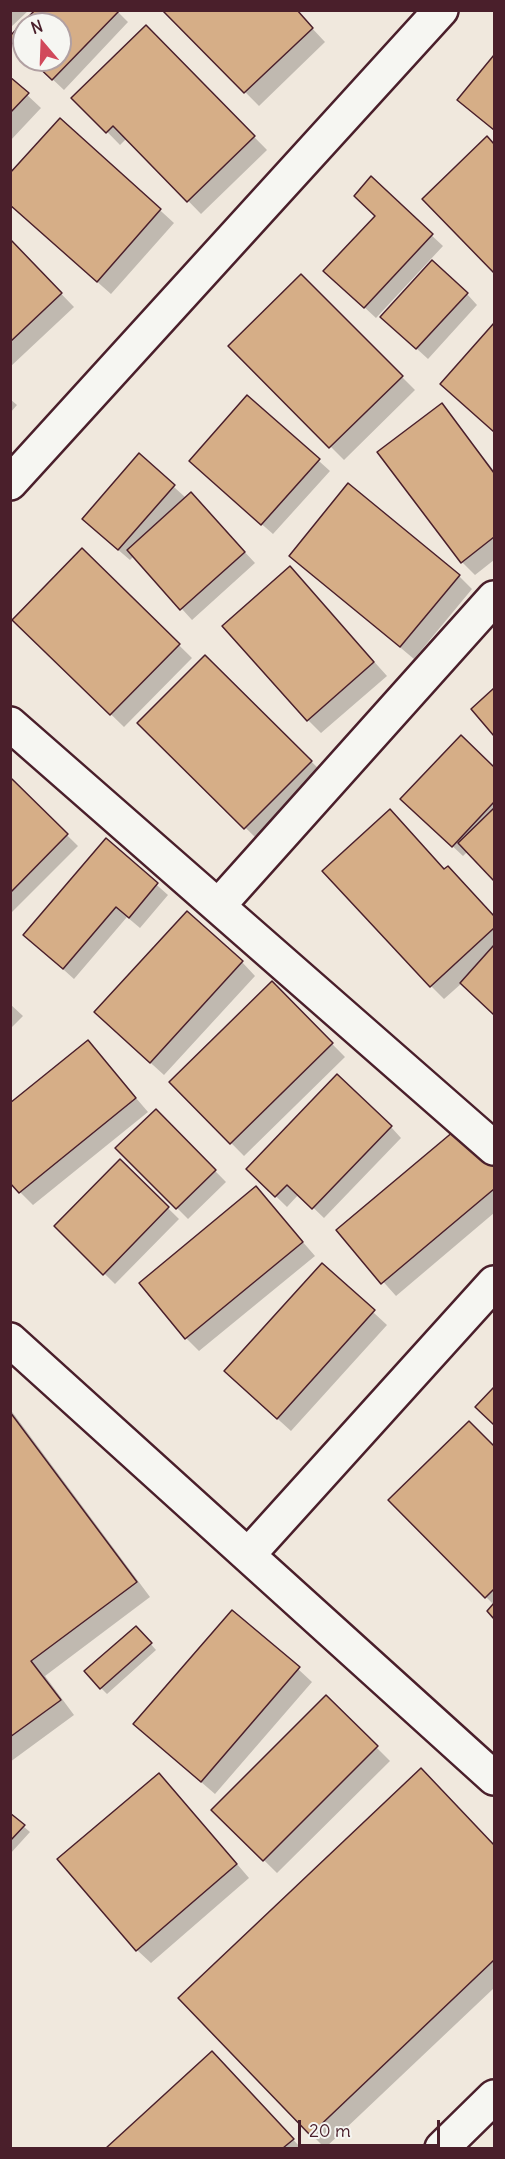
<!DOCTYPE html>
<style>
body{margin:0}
#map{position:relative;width:505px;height:2159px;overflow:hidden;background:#f0e8dd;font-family:Delius,sans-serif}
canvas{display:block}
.frame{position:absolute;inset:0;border:12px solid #4a1f2b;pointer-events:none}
.north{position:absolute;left:12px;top:12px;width:60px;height:60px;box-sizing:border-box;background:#f6f6f2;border:2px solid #b1a0a2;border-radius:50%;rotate:341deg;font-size:16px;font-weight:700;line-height:24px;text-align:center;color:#4a1f2b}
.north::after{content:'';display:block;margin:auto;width:21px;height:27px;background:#d1495b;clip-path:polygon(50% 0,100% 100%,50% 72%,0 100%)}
.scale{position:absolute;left:298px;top:2120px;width:142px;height:27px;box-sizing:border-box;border:3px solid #4a1f2b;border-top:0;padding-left:8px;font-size:18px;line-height:21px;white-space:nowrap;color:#4a1f2b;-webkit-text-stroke:4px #f6f6f2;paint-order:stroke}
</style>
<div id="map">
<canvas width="505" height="2159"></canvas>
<div class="frame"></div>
<div class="north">N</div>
<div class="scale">20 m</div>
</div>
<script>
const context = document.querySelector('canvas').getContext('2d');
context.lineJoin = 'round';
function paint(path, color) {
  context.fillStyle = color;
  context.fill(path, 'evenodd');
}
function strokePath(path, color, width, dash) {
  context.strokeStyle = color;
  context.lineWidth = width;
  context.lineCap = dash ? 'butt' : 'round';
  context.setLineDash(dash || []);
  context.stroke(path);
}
paint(new Path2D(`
 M10,10H29L10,28Z
 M116,10L128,22L64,90L32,60H60V24H24Z
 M164,10H295L325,42L259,106Z
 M146,27L267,150L201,214L127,138L120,145L74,98Z
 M494,58V131L460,100Z
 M10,79L41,108L10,141Z
 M61,120L174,223L111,294L10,205Z
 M487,139L494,146V271L424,199Z
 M371,179L443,246L376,318L336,281L377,216Z
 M10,241L74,307L10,367Z
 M301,276L415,390L344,460L230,346Z
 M467,294L477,305L428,359L393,327Z
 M494,326V432L442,384Z
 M248,397L330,471L273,534L202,472Z
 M10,399L17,405L10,413Z
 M442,405L494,471V560L475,575L462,562Z
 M139,455L186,498L201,505L255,563L192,620L134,556L130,560L95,530Z
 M82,550L192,658L124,727L14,620Z
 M291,556L459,576L472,589L414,659Z
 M303,582L387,676L321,733L308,720Z
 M205,657L325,775L259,841L139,723Z
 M494,690V734L473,710Z
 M461,737L494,769V879L468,851L463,856L413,809Z
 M12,781L78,846L10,914V782Z
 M106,840L168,895L140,928L127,917L74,979L25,935Z
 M445,870L461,881L494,917V1014L462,983L444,999L431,986Z
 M242,962L255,976L164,1075L109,1025Z
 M272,983L345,1057L244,1156L171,1082Z
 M10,1004L23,1016L10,1029Z
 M88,1042L148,1112L33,1205L20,1192Z
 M156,1111L226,1182L188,1219L117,1148Z
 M391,1127L401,1138L324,1218L299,1194L287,1207L248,1169Z
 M473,1141L494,1166V1213L396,1296L338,1231Z
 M120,1161L179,1219L115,1284L56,1226Z
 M256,1188L315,1256L199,1351L186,1338Z
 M322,1265L387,1325L291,1431L239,1384Z
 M10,1409L150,1597L45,1676L74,1715L10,1762Z
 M469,1423L494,1448V1605L390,1500Z
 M141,1633L156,1650L107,1694L101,1688Z
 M298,1669L312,1682L215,1794L149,1737Z
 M326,1697L390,1761L277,1873L213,1810Z
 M436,1785L494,1847V1988L325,2148L311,2134Z
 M172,1788L249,1878L151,1963L137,1950Z
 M10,1815L30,1832L10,1854Z
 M212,2053L301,2148H109Z`), '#0003');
const building = new Path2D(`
 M35,10H119V11L52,80L31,60H60V24H24V54L10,41V36Z
 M162,10H297L313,28L244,93Z
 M146,25L255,136L187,202L113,126L106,133L71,98Z
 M494,55V130L457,100Z
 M10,77L29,93L10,113Z
 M60,118L161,209L97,282L10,205V173Z
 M487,136L494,144V273L422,199Z
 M371,176L433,234L364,308L323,271L375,216L354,196Z
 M10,239L62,293L10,342Z
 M432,260L468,293L416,349L380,317Z
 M301,274L403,376L329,448L228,346Z
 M494,323V432L440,384Z
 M247,395L320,459L261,525L189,461Z
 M442,403L494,473V537L461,563L377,452Z
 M139,453L175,485L118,550L82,519Z
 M348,483L460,575L400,647L289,556Z
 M191,492L245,552L180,610L127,550Z
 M82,548L180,644L110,715L12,620Z
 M290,566L374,662L307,721L222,626Z
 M205,655L312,761L244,829L137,723Z
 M494,688V736L471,709Z
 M461,735L494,767V802L452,847L400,799Z
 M12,779L68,834L10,893V780Z
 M494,808V881L458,843Z
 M390,809L444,869L448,866L494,916V928L430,987L322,871Z
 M106,838L158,883L129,918L116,907L63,969L23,935Z
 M187,911L243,961L150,1063L94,1012Z
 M494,945V1015L460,983Z
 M272,981L333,1043L230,1144L169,1082Z
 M88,1040L136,1098L19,1193L10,1183V1103Z
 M337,1074L392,1126L312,1209L287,1185L275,1197L246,1169Z
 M156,1109L216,1170L176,1209L115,1148Z
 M460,1126L494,1167V1189L381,1284L336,1230Z
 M120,1159L169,1207L103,1275L54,1226Z
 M256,1186L303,1242L185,1339L139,1283Z
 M322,1263L375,1310L277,1419L224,1371Z
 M494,1387V1425L475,1407Z
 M10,1412L137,1582L31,1661L61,1700L10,1737Z
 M469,1421L494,1446V1589L485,1598L388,1500Z
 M494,1603V1619L487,1611Z
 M232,1610L300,1667L201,1782L133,1724Z
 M136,1626L152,1643L100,1689L84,1671Z
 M326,1695L378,1746L263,1861L211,1810Z
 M421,1768L494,1845V1960L310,2135L178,1998Z
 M159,1773L237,1864L136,1951L57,1859Z
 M10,1813L25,1825L10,1841Z
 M212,2051L294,2139L283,2148H106Z`);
paint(building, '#d6ae87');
strokePath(building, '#4a1f2b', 1.5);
const street = new Path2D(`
 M10,483L441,10
 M10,724L494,1148
 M218,906L494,598
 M10,1340L494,1778
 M248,1555L494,1283`);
const secondary = new Path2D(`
 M442,2148L494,2097`);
strokePath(street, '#4a1f2b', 38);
strokePath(secondary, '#4a1f2b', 38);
strokePath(street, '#f6f6f2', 33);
strokePath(secondary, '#f6f6f2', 33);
</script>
